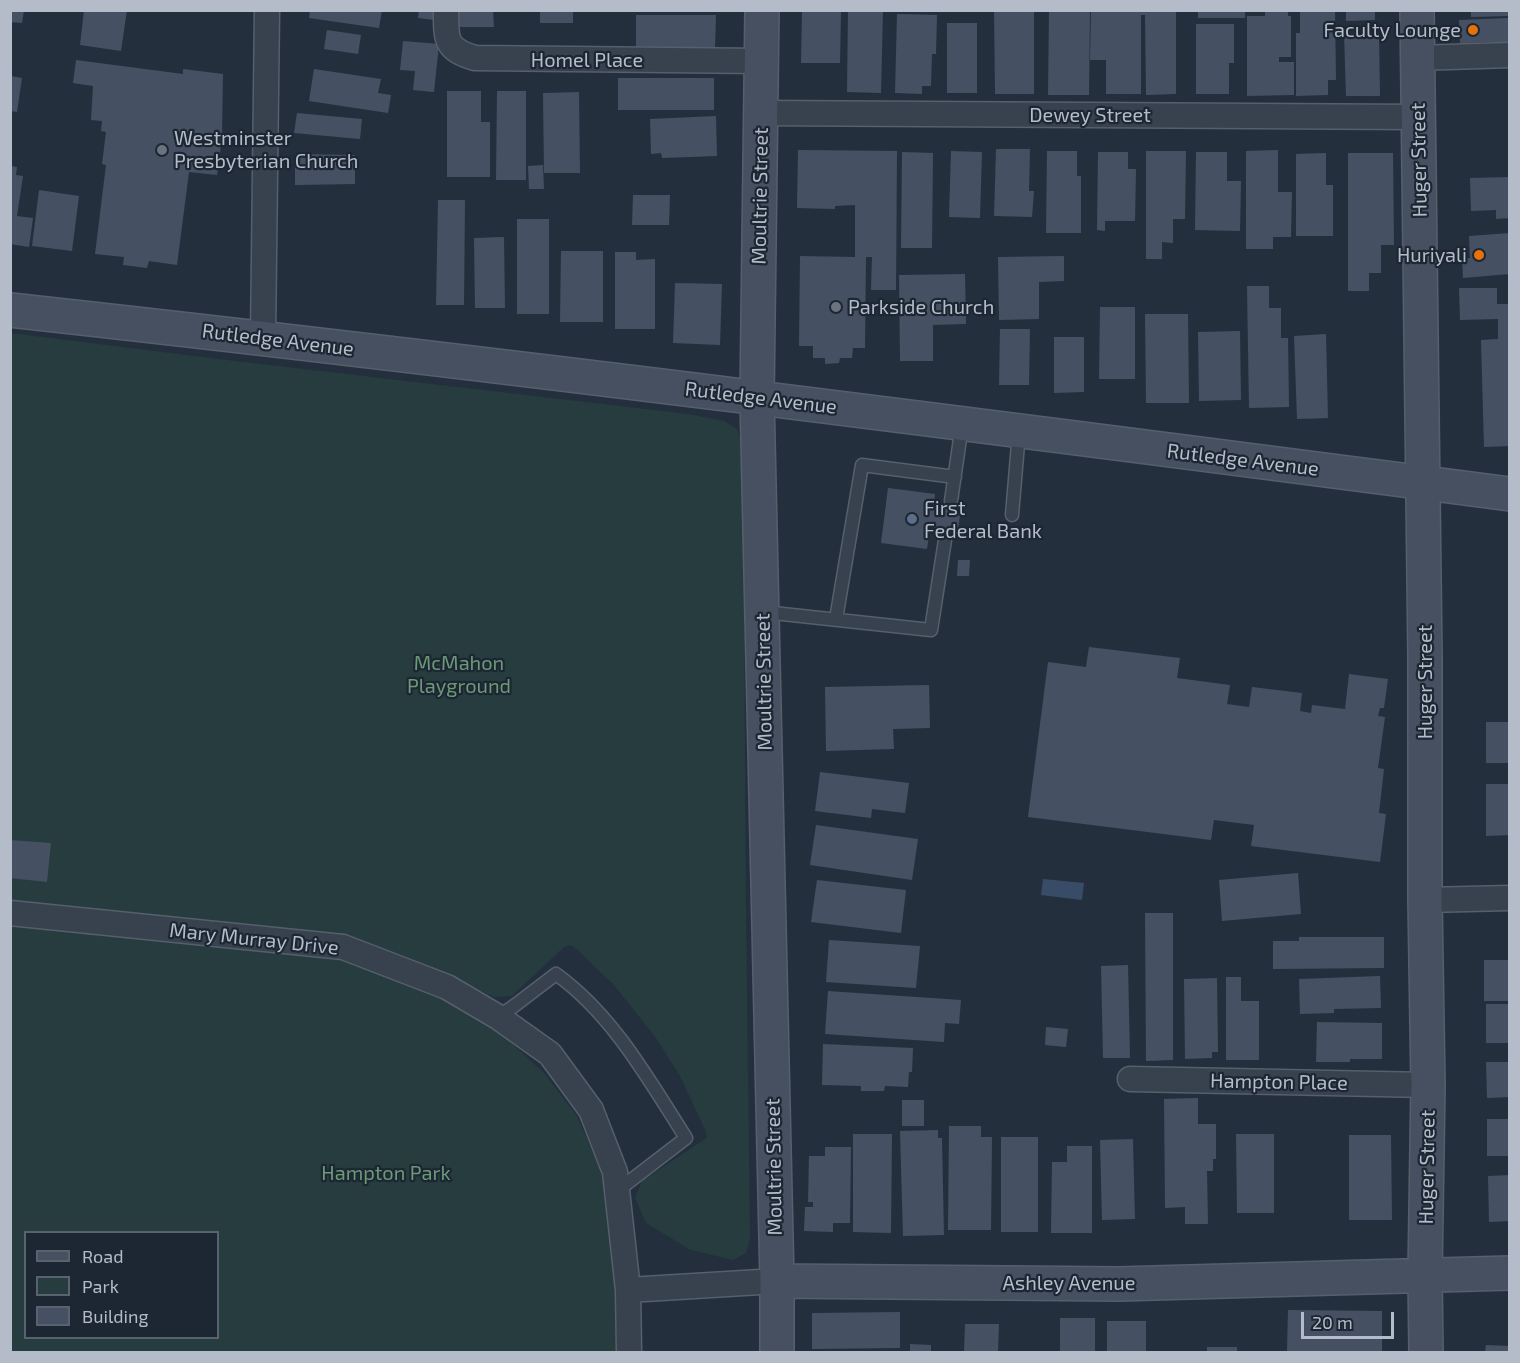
<!DOCTYPE html>
<style>
body{margin:0}
#map{position:relative;width:1520px;height:1363px;overflow:hidden;background:#242f3e;font-family:"Exo 2",sans-serif}
canvas{display:block}
.frame{position:absolute;inset:0;border:12px solid #b4bcc9;pointer-events:none}
.legend{position:absolute;left:24px;top:1231px;width:195px;height:108px;box-sizing:border-box;background:#1d2633;border:2px solid #59626f;margin:0;padding:8px 10px;list-style:none;font-size:18px;color:#b4bcc9}
.legend li{display:flex;align-items:center;gap:12px;height:30px}
.legend b{width:30px;border:2px solid #59626f}
.scale{position:absolute;left:1301px;top:1312px;width:93px;height:27px;box-sizing:border-box;border:3px solid #b4bcc9;border-top:0;padding-left:8px;font-size:18px;line-height:21px;white-space:nowrap;color:#b4bcc9;-webkit-text-stroke:4px #1d2633;paint-order:stroke}
</style>
<div id="map">
<canvas width="1520" height="1363"></canvas>
<div class="frame"></div>
<ul class="legend">
<li><b style="height:8px;background:#465061"></b>Road</li>
<li><b style="height:16px;background:#263c3f"></b>Park</li>
<li><b style="height:16px;background:#455162"></b>Building</li>
</ul>
<div class="scale">20 m</div>
</div>
<script>
const context = document.querySelector('canvas').getContext('2d');
context.lineJoin = 'round';
function paint(path, color) {
  context.fillStyle = color;
  context.fill(path, 'evenodd');
}
function strokePath(path, color, width, dash) {
  context.strokeStyle = color;
  context.lineWidth = width;
  context.lineCap = dash ? 'butt' : 'round';
  context.setLineDash(dash || []);
  context.stroke(path);
}
function drawText(font, color, halo, rows, align = 'center') {
  context.font = font + ' "Exo 2",sans-serif';
  context.lineWidth = 4.5;
  context.setLineDash([]);
  context.textBaseline = 'middle';
  context.strokeStyle = halo;
  context.fillStyle = color;
  for (const [text, x, y, turn = 0] of rows) {
    context.save();
    context.translate(x, y);
    context.rotate((+turn || 0) * Math.PI / 180);
    context.textAlign = isNaN(turn) ? turn : align;
    if (halo) context.strokeText(text, 0, 0);
    context.fillText(text, 0, 0);
    context.restore();
  }
}
paint(new Path2D(`
 M11,333L210,358L688,414L724,421L737,429L743,447L746,914L750,1239L746,1253L733,1260L691,1250L646,1223L635,1198L642,1181L705,1139L707,1136L706,1132L680,1076L656,1038L614,985L573,946L569,945L564,947L512,996L494,997L402,955L345,937L11,905Z
 M10,926L342,959L449,999L504,1036L545,1074L577,1116L600,1168L613,1227L619,1290V1352H11ZM26,1232H218V1338H26Z`), '#263c3f');
paint(new Path2D(`
 M1043,879L1084,883L1082,900L1041,895Z`), '#394c67');
paint(new Path2D(`
 M10,10H24L22,23L10,22Z
 M84,10H127L121,51L80,45Z
 M310,10H382L379,28L309,18Z
 M419,10H436L434,20L418,18Z
 M457,10H493L494,27H457Z
 M540,10H573V23H540Z
 M802,10H841L840,63H801Z
 M848,10H883L881,93L847,92Z
 M994,10H1034V94H995Z
 M1049,10H1090L1089,95H1048Z
 M1091,10H1176V94L1146,95L1145,15H1141V94H1106V60H1090Z
 M1198,10H1245V18H1198Z
 M1265,10H1288V16H1291V57H1279V62H1294V95L1247,96V16H1265Z
 M1300,10H1335L1336,80H1328V95L1296,96V33H1300Z
 M1346,10H1375V20L1346,21Z
 M1471,10H1510V16L1471,17Z
 M897,14L937,15L936,54H932L931,86H922V94L895,93Z
 M636,15H716L715,47H636Z
 M1508,18L1510,42L1460,43L1459,20Z
 M947,23H977V93H947Z
 M1196,24H1234V63H1229V94H1196Z
 M327,30L361,35L358,54L324,49Z
 M1344,33H1379L1380,96H1346Z
 M403,41L439,44L434,92L413,90L415,71L400,70Z
 M76,60L183,74V69L223,74L222,137L217,175L189,172L177,265L149,261L147,268L123,265L124,257L95,254L106,165L102,164L106,132L101,131L102,121L91,120L93,86L73,83Z
 M314,69L381,79L378,93L391,95L388,113L309,101Z
 M10,76L22,78L17,112L10,111Z
 M618,78H714V110H618Z
 M447,91H481V122H490V177H447Z
 M497,91H526V180H496Z
 M579,92L580,173H544L543,93Z
 M297,113L362,119L360,139L294,133Z
 M716,116L717,156L662,158L661,153L651,154L650,119Z
 M996,149H1030L1029,191H1034L1032,217L994,216Z
 M798,150L897,151L896,290H871L872,257H866L865,348H853L852,358H840L839,363L825,364V358H813V346H799L800,256L855,257V205L835,206V209L797,208Z
 M1278,150V192H1292L1291,237H1273V249H1246V151Z
 M951,151L982,152L980,218L949,217Z
 M1047,151H1077V176H1081V233H1046Z
 M1146,151H1186L1185,219H1173V243L1162,242V259H1146Z
 M902,152L933,153L932,248H901Z
 M1098,152H1128V169H1136L1135,221H1105V231L1097,230Z
 M1196,152H1227V181H1241L1240,231L1195,230Z
 M1326,153V185H1333V236H1296V154Z
 M1348,153H1393L1394,245H1381V273H1369V291H1348Z
 M295,154L355,155V184L295,185Z
 M543,165L544,189H529L528,166Z
 M10,166L17,167L16,175L23,176L17,216L33,218L29,247L10,244Z
 M1510,177V218L1496,219V210L1471,211L1470,178Z
 M39,190L79,196L72,251L32,246Z
 M633,195H670L669,225H632Z
 M438,200H465L464,305H436Z
 M517,219H549V314H517Z
 M1510,233V274L1463,278L1462,259L1470,258L1469,236Z
 M504,237L505,308H475L474,238Z
 M561,251H603V322H560Z
 M615,252H636V260L655,259V329H615Z
 M1064,256V281L1039,282V319L999,320L998,257Z
 M965,274L966,324L933,325V361H900L899,275Z
 M675,283L722,284L720,345L673,343Z
 M1247,286H1269V308H1281V338H1288L1289,407L1249,408Z
 M1459,288H1497V304H1510V446L1484,447L1481,340L1498,339V319L1460,320Z
 M1100,307H1135V379H1099Z
 M1145,314H1188L1189,403H1146Z
 M1000,329H1030L1029,385H999Z
 M1240,331L1241,400L1199,401L1198,332Z
 M1326,334L1328,418L1297,419L1294,336Z
 M1054,337H1084V392L1054,393Z
 M888,488L935,494L934,504L961,507L958,531L930,528L927,549L881,543Z
 M958,560H970L969,576H957Z
 M1089,647L1180,658L1177,678L1230,685L1227,704L1249,707L1252,687L1302,693L1300,711L1311,713L1312,705L1345,709L1349,674L1388,679L1384,708H1380L1378,716L1385,717L1378,768L1384,769L1379,813L1386,814L1380,862L1251,846L1254,825L1214,820L1211,840L1028,817L1048,662L1086,667Z
 M929,685L930,728L893,729L894,749L826,751L825,687Z
 M1486,722H1510V763H1486Z
 M820,772L909,783L905,813L872,809L871,818L815,811Z
 M1486,784H1510V835L1486,836Z
 M816,825L918,839L912,880L810,865Z
 M10,840L51,843L47,882L10,878Z
 M1298,873L1301,914L1222,921L1219,880Z
 M817,880L906,890L901,933L811,922Z
 M1145,913H1173V1060L1146,1061Z
 M1299,937H1384V968L1273,969V941H1299Z
 M829,940L920,946L916,988L826,982Z
 M1484,960H1510V1001H1484Z
 M1128,965L1130,1058H1103L1101,966Z
 M1380,976L1381,1008L1334,1009V1013L1300,1014L1299,979Z
 M1226,977H1241V1001H1259V1060H1226Z
 M1217,978L1218,1052H1212V1058L1185,1059L1184,979Z
 M828,991L961,1000L959,1024L945,1023L944,1042L825,1034Z
 M1486,1004H1510V1043H1486Z
 M1317,1022L1382,1023V1059H1350V1062H1316Z
 M1046,1027L1068,1029L1066,1047L1045,1045Z
 M823,1044L913,1048L912,1072H909L908,1087L885,1086L884,1091H861V1086L822,1085Z
 M1486,1062H1510V1097L1487,1098Z
 M1198,1098V1124H1216V1159H1213V1171H1207L1208,1224H1185V1207L1165,1208L1164,1099Z
 M902,1100H924V1126H902Z
 M1487,1119H1510V1156H1487Z
 M949,1126H981V1137H992L991,1230H948Z
 M938,1130V1138H942L944,1235L903,1236L900,1131Z
 M853,1134H892L891,1233L853,1232Z
 M1236,1134H1274V1213H1237Z
 M1349,1135H1391L1392,1220H1349Z
 M1001,1137H1038V1232H1001Z
 M1133,1139L1135,1219L1102,1220L1100,1140Z
 M1067,1146H1092V1233H1051L1052,1162H1067Z
 M825,1147H851L850,1223H833V1232L804,1231L805,1207H813V1202H808L809,1156H825Z
 M1510,1175V1221L1489,1222L1488,1176Z
 M1288,1310L1382,1311V1352H1287Z
 M900,1312V1348L812,1349V1313Z
 M1060,1318H1095V1352H1060Z
 M1107,1321H1146V1352H1107Z
 M965,1324H999L998,1352H964Z
 M910,1344L931,1345V1352H910Z
 M1486,1345L1510,1346V1352H1485Z
 M1207,1347H1237V1352H1207Z`), '#455162');
const lane = new Path2D(`
 M951,501L962,425
 M1012,515L1019,432
 M764,612L931,630L945,540
 M836,619L862,465L955,477
 M498,1017L514,1006L556,974C613,1015 649,1080 686,1138L617,1191`);
const street = new Path2D(`
 M446,10C446,40 445,49 475,58L762,61
 M1417,58L1510,55
 M761,113L1418,117
 M263,338L267,10
 M1425,900L1510,898
 M10,913L343,947L447,987L498,1017L550,1054L591,1110L615,1172L628,1290L629,1352
 M1130,1079L1428,1085
 M628,1290L777,1281`);
const secondary = new Path2D(`
 M762,10L757,397L777,1281V1352
 M1417,10L1425,658V900L1428,1085L1425,1275L1426,1352
 M10,310C511,365 1010,429 1510,494
 M777,1281L1119,1284L1510,1273`);
strokePath(lane, '#565f6c', 15);
strokePath(street, '#565f6c', 27);
strokePath(secondary, '#565f6c', 36);
strokePath(lane, '#38414e', 12);
strokePath(street, '#38414e', 24);
strokePath(secondary, '#465061', 33);
for (const [x, y, r, color] of [
 [1473,30,6,"#e8710a"],
 [162,150,6,"#6b7280"],
 [1479,255,6,"#e8710a"],
 [836,307,6,"#6b7280"],
 [912,519,6,"#5c6f8a"]
]) {
  const dot = new Path2D();
  dot.arc(x, y, r, 0, 2 * Math.PI);
  context.fillStyle = color;
  context.fill(dot);
  strokePath(dot, '#1d2633', 2);
}
drawText('20px', '#b4bcc9', '#1d2633', [
 ["Faculty Lounge",1461,30,"right"],
 ["Westminster",174,138],
 ["Presbyterian Church",174,161],
 ["Huriyali",1467,255,"right"],
 ["Parkside Church",848,307],
 ["First",924,508],
 ["Federal Bank",924,531]
], 'left');
drawText('20px', '#b4bcc9', '#1d2633', [
 ["Homel Place",587,60],
 ["Dewey Street",1090,115],
 ["Huger Street",1419,160,-91],
 ["Moultrie Street",760,196,-89],
 ["Rutledge Avenue",278,340,7],
 ["Rutledge Avenue",761,398,7],
 ["Rutledge Avenue",1243,460,7],
 ["Moultrie Street",764,682,-91],
 ["Huger Street",1425,682,-90],
 ["Mary Murray Drive",254,939,6],
 ["Hampton Place",1279,1082,1],
 ["Moultrie Street",774,1167,-91],
 ["Huger Street",1427,1167,-89],
 ["Ashley Avenue",1069,1283]
]);
drawText('20px', '#6b9a76', '#1d2633', [
 ["McMahon",459,663],
 ["Playground",459,686],
 ["Hampton Park",386,1173]
]);
</script>
